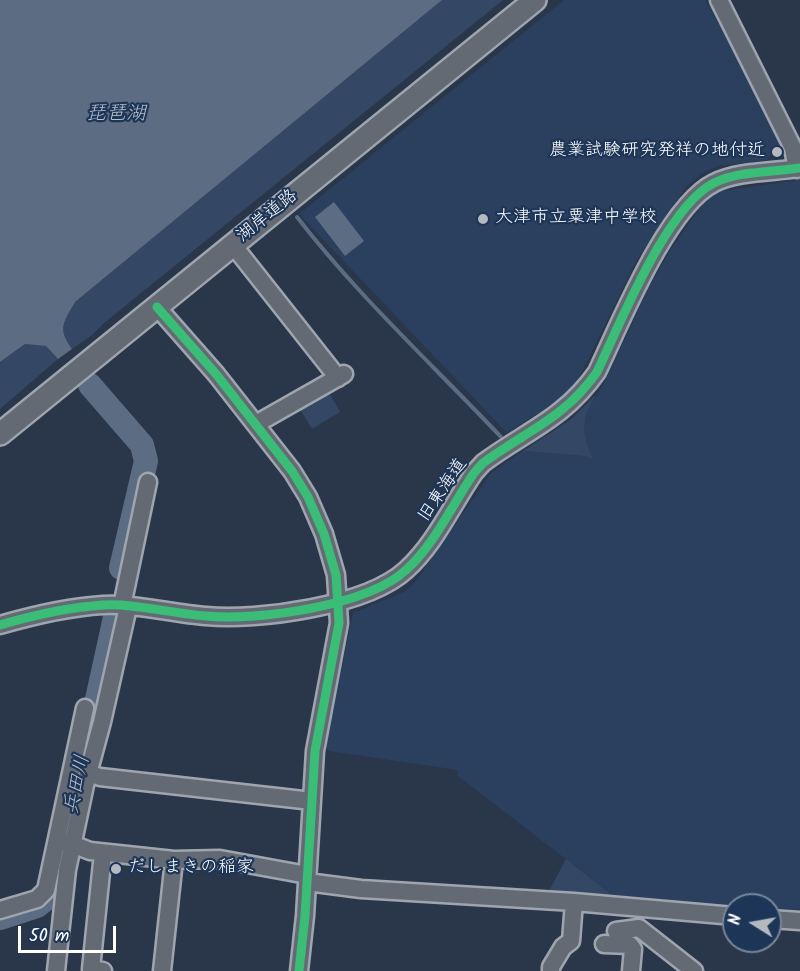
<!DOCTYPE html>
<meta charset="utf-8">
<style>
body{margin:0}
#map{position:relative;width:800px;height:971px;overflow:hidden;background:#2a374a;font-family:Kalam,sans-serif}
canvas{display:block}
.north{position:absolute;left:722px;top:893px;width:60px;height:60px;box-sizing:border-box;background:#1d3557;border:2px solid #77869a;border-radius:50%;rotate:281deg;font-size:16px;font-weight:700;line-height:24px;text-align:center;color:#fff}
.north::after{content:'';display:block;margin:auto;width:21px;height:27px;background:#b4b9c0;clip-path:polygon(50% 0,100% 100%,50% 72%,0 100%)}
.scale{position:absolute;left:18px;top:926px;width:98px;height:27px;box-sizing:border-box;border:3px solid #fff;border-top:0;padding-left:8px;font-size:18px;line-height:21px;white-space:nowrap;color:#fff;-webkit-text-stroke:4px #1d3557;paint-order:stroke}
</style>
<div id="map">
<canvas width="800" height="971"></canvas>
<div class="north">N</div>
<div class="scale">50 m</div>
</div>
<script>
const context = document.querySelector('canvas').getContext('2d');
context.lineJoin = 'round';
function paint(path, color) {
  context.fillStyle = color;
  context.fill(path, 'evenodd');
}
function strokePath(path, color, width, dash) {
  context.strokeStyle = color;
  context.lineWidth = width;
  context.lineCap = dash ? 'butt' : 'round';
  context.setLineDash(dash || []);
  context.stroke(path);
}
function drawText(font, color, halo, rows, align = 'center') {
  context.font = font + ' Kalam,"Klee One",sans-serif';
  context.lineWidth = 4.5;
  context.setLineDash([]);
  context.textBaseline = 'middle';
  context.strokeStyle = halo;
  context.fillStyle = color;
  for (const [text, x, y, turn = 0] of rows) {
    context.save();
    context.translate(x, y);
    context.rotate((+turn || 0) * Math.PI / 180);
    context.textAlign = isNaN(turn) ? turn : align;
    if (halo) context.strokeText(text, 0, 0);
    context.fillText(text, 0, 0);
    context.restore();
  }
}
paint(new Path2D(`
 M564,0H705L722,29L783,147L781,150L776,147L767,160L718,166L701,174L686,187L635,263L577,382L558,400L507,433L299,214Z
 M800,180V914L770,912V905H734V909L619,900L458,776V770L329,751L326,747L353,613L404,592L414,584L491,473L523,451L584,456L593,459L585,442L584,424L587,411L604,383L649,288L671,249L697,212L707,200L720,191Z`), '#2a405e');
paint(new Path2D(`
 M442,0H503L104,323L92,335L72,349C56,327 65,321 75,302Z
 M25,344L46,346L58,359L0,409V362Z
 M328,391L340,412L312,429L298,406Z
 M596,395C594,401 589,406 587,412C581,429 586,444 593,459L584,456L523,451L570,420Z
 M566,859L617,899L547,895Z`), '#344865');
paint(new Path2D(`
 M0,0H442L75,302C65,321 56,327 72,349L58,359L46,346L25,344L0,362Z
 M334,202L364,241L345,256L315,217Z`), '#5c6d83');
strokePath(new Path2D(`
 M297,217C358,296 432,364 501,437`), '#5c6d83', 4);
strokePath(new Path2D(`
 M90,385L142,445L146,461L121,568
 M76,795L115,617
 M0,918L37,906L55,892L65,846`), '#5c6d83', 24);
const minor = new Path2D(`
 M719,0L793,148L797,169
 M233,245L338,378
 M157,307L216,374L292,471L308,497L324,534L336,575L339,623L315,751L305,916L299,971
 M256,424L344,374
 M122,606L148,482
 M0,625C31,616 70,607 103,605C134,603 174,614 206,616C258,621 367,606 406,570C435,544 452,505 474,473L483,463C526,431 564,419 597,372C620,324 667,206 714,183C737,171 774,172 800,168
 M88,773L100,777L312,801
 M57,841L72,844L90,851L174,860L220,859L307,875
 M307,882L361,889L574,902L734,916
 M0,910L37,899L46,890L85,708
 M770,919L800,921
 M616,931L639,928L694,971
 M604,944L630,945L633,949L631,971
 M56,971L67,870L85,785L102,722L128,607
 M103,971L91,969L103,853
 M162,971L174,860
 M551,971V967L563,947L571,941L574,902`);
const major = new Path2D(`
 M0,434L535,0`);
strokePath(minor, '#9fa5ae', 21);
strokePath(major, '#9fa5ae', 26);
strokePath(minor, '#636a74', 16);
strokePath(major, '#636a74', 21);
strokePath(new Path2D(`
 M157,307L216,374L292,471L308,497L324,534L336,575L339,623L315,751L305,916L299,971
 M0,625C31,616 70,607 103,605C134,603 174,614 206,616C258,621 367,606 406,570C435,544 452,505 474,473L483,463C526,431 564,419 597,372C620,324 667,206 714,183C737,171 774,172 800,168`), '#3abd76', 9);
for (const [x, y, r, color] of [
 [777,152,6,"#b4b9c0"],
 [483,219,6,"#b4b9c0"],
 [116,869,6,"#b4b9c0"]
]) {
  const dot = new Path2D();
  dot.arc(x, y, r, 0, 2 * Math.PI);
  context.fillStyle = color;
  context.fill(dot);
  strokePath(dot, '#1d3557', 2);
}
drawText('18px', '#fff', '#1d3557', [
 ["農業試験研究発祥の地付近",765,152,"right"],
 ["大津市立粟津中学校",495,219],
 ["だしまきの稲家",128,869]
], 'left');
drawText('18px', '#fff', '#1d3557', [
 ["湖岸道路",268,217,-39],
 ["旧東海道",444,491,-56]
]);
drawText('italic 20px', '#b8c0ca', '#1d3557', [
 ["琵琶湖",116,116],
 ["兵田川",79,785,-78]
]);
</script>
